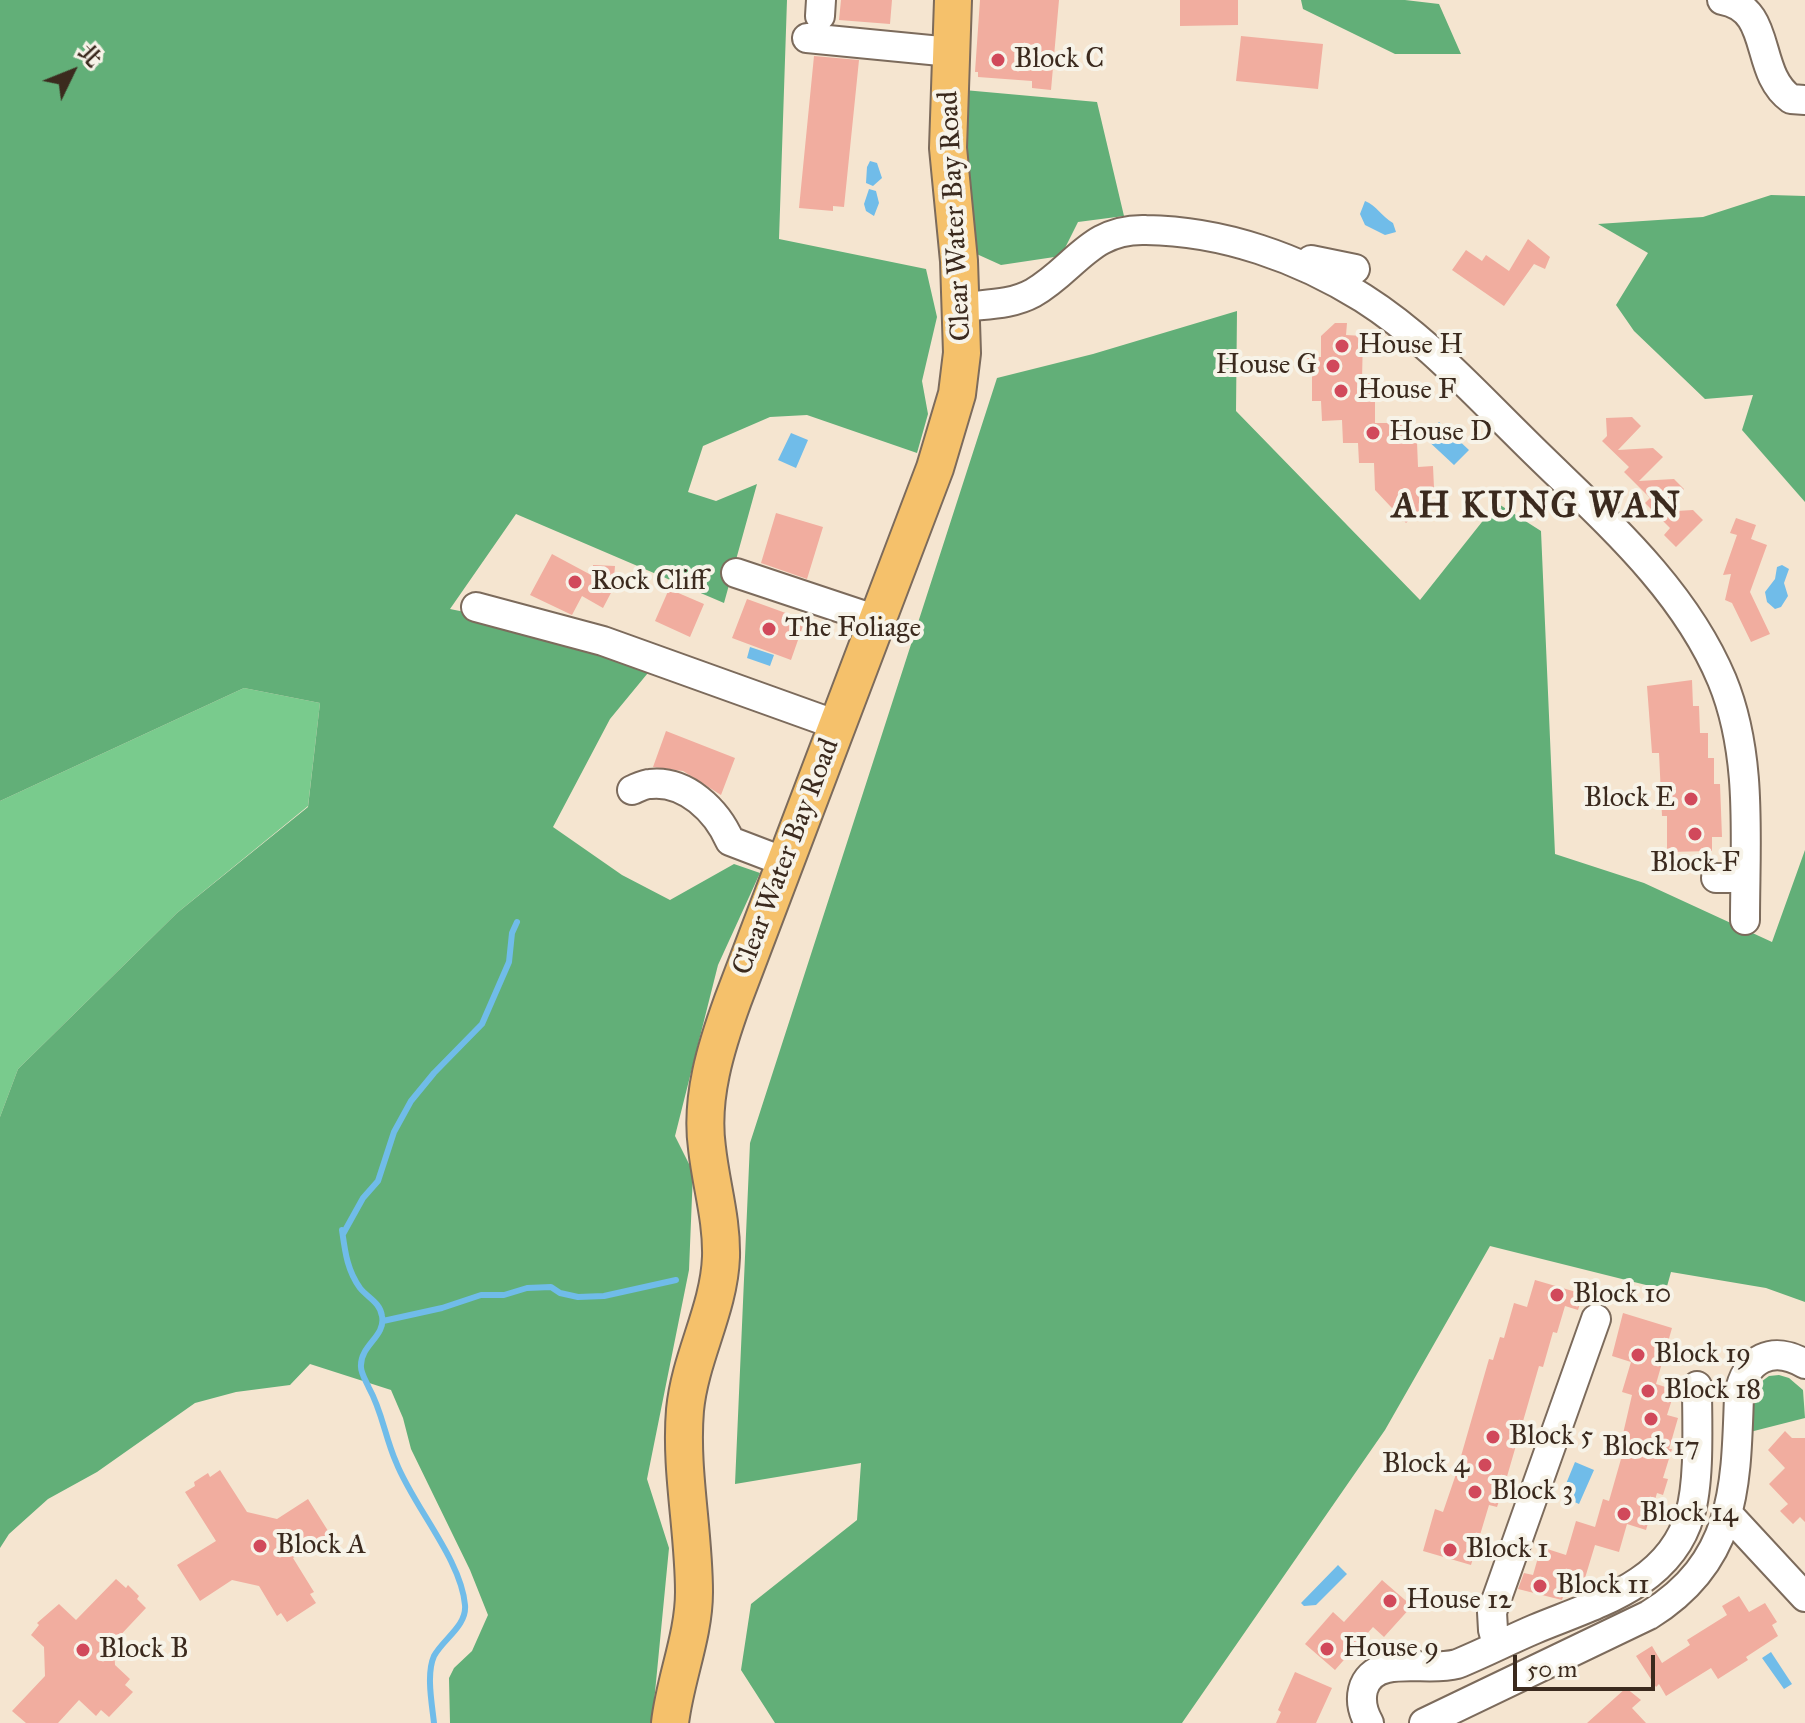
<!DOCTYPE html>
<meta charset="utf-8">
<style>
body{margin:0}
#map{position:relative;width:1805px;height:1723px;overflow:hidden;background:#f5e5d0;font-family:"IM FELL Great Primer","Noto Serif TC",serif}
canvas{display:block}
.north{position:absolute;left:32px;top:32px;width:80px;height:80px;-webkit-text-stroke:6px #f7f3e8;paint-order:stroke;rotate:47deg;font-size:22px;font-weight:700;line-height:32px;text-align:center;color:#3b2a1e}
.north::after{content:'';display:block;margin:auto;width:28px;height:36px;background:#3b2a1e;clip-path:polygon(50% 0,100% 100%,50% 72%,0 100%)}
.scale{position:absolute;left:1513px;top:1655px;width:142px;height:36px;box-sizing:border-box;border:4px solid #3b2a1e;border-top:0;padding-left:10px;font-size:24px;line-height:28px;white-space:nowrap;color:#3b2a1e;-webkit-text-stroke:6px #f7f3e8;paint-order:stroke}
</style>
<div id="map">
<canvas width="1805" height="1723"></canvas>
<div class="north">北</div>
<div class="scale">50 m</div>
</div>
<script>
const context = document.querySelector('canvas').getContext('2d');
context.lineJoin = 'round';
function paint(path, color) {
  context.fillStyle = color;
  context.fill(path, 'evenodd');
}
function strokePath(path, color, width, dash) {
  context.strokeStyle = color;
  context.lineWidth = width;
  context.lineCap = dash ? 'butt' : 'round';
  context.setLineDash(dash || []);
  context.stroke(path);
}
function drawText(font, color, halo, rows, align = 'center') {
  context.font = font + ' "IM FELL Great Primer",serif';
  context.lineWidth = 8;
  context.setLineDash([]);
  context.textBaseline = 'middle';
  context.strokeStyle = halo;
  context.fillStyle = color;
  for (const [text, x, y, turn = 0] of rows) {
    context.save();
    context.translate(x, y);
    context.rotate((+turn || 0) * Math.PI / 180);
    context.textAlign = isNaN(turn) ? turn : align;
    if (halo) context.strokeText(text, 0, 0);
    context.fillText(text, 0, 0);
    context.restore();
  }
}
paint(new Path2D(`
 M244,688L320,703L308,806L177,913L18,1069L0,1117V801Z`), '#79cb8d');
paint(new Path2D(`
 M0,0H787L779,239L926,269L937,317L922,381L928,414L917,453L807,415L770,417L703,446L688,492L716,501L757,484L724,603L516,514L450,609L524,624L652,668L610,719L553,827L622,875L670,900L734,864L760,873L718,965L675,1136L693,1172L689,1270L647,1479L669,1548L652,1723H450L449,1678L454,1668L472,1651L488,1615L470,1570L411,1449L403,1418L391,1390L310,1364L290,1385L236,1392L195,1403L97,1472L48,1499L9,1534L0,1548V1117L18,1069L177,913L308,807L320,703L244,688L0,801Z
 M1301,0H1405L1439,4L1461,54H1395L1303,9Z
 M964,90L1097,102L1124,216L1078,222L1061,256L1001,265L970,251Z
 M1771,195L1805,196V502L1742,430L1753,395L1705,399L1634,331L1616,305L1648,253L1598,224L1703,217Z
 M1237,311L1236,411L1420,600L1497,503L1541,531L1555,854L1644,883L1772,942L1805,850V1302L1766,1288L1671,1272L1666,1290L1490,1246L1385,1430L1182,1723H775L741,1670L751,1604L857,1520L861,1463L735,1484L750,1143L997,378L1093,354Z
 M1779,1375L1789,1378L1803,1390L1805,1418L1746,1433L1754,1387L1769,1376Z`), '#62af78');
paint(new Path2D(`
 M870,161L877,163L882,178L873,186L866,183L867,167Z
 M869,189L876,191L879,203L874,216L866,211L864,204Z
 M1365,201C1377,206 1381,216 1393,223L1396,232L1385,235L1365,225L1360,214Z
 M1439,422L1469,450L1454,465L1425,438Z
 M791,433L808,440L796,468L778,460Z
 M1782,565L1789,569L1784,583L1788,596L1781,607L1775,609L1767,602L1765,592L1775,579L1777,567Z
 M750,647L774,655L770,666L747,658Z
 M1575,1462L1594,1470L1579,1504L1561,1496Z
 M1338,1565L1347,1574L1316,1605L1304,1606L1301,1603Z
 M1771,1652L1792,1684L1784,1689L1762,1658Z`), '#70bce9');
strokePath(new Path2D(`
 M342,1230C345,1251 347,1270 360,1288C368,1298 380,1302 382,1316C386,1336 361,1345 361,1365C360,1372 366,1381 369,1388C382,1411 385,1437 396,1462C413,1506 461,1559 465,1605C467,1626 443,1639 434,1656C426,1674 432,1704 434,1723
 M343,1234L363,1198L378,1181L394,1132L411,1101L434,1073L482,1024L509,962L512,933L517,922
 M383,1321L442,1308L481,1295H504L527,1288L551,1287L560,1293L578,1297L604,1296L676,1280`), '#70bce9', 6);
paint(new Path2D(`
 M841,0H892L890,24L839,20Z
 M980,0H1059L1051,90L1032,88V81L978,77V72H975Z
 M1180,0H1238V25L1180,26Z
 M1241,36L1323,44L1318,89L1236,81Z
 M814,56L859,60L844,207L833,206V211L799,208Z
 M1528,239L1550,257L1545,269L1534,264L1504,306L1452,270L1466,250L1482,261L1486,255L1509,271Z
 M1335,323H1347L1346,335L1363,336L1362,380H1370L1371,400H1375V423H1403L1404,442H1417L1418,467L1433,466L1434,488H1430V500L1406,523L1375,490L1374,463H1359L1358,443H1343L1342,420L1322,421L1321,401H1312V375H1303V357H1321V336Z
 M1632,417L1641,426L1618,450L1653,448L1663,457L1639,481L1674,479L1684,489L1660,512L1693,510L1703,520L1676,547L1664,535L1670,528L1645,503L1650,498L1624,472L1629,467L1602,441L1607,436L1606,418Z
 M776,513L823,527L807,579L761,563Z
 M1736,518L1756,525L1751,539L1767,545L1750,592L1770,634L1751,642L1732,603L1725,600L1731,574L1723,575L1737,535L1730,533Z
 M552,554L593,576V565L615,566L613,589L603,608L582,596L572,615L530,595Z
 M669,589L704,604L690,637L655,621Z
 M747,599L805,620L791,660L732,638Z
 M1692,680L1693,706H1699L1700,733H1708V758H1714V784H1720L1722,837H1712V851L1667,852V816H1662L1659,753H1652L1647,686Z
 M666,731L735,758L721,795L683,771L653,767Z
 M1535,1280L1583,1294L1578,1310L1565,1306L1557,1333L1553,1332L1543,1367L1539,1366L1506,1480L1497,1507L1489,1505L1471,1565L1423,1551L1435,1509L1443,1512L1455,1477L1489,1359L1493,1360L1500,1337L1504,1338L1514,1303L1527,1307Z
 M1623,1313L1672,1328L1656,1384L1675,1390L1667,1415L1678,1418L1669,1449H1672L1663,1478L1668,1479L1663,1495L1657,1493L1646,1530L1627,1524L1619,1552L1595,1545L1585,1578L1570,1574L1562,1600L1518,1589L1524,1573L1533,1575L1541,1547L1566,1555L1576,1521L1595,1527L1603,1499L1609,1501L1623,1452L1619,1451L1632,1395L1622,1392L1631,1362L1612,1356Z
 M1785,1431L1792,1438H1805V1522L1800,1517L1793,1524L1780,1511L1788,1504L1769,1484L1785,1468L1768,1450Z
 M220,1470L247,1512L277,1519L308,1499L330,1534L293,1558L314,1592L310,1594L316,1603L287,1622L281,1613L277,1616L259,1586L232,1580L200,1601L177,1565L216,1541L185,1492L195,1486L194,1482L208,1473L210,1477Z
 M116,1579L126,1588L128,1585L139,1596L137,1599L146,1608L114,1642L115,1665L130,1679L125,1685L133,1692L109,1717L101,1710L96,1716L79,1700L58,1723H26L12,1711L45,1676L44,1647L31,1635L39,1625L37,1623L59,1604L76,1620Z
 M1382,1580L1412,1606L1384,1637L1373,1627L1335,1670L1305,1644L1333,1612L1344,1622Z
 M1739,1596L1749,1612L1765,1603L1777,1622L1772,1625L1778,1636L1746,1657L1748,1660L1718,1679L1711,1668L1666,1696L1659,1684L1656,1687L1636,1656L1652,1646L1662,1663L1690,1645L1687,1640L1727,1615L1722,1606Z
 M1295,1672L1332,1688L1316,1723H1276L1281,1712L1278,1710Z
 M1626,1688L1641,1700L1632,1708L1646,1723H1587Z`), '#f1ad9f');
const minor = new Path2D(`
 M1722,0C1774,9 1753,72 1791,99L1805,100
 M820,16L821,0
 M807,38L951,52
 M1311,260L1355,269
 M963,307C987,304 1011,305 1033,293C1075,269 1090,228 1146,230C1223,231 1299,258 1363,298C1423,336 1472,390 1522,439C1595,512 1681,582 1722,680C1753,755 1745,840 1745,920
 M736,573L877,620
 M476,607L603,641L837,725
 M632,790C637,788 644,784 650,784C686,780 717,811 730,841L785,862
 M1716,878H1745
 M1728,1514L1805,1597
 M1497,1645L1493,1630L1492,1612L1596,1319
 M1369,1723C1357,1702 1359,1674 1387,1668C1410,1663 1434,1670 1457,1664C1484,1653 1509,1640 1535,1629C1595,1604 1670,1585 1690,1514C1700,1480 1697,1422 1697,1386
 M1424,1723L1649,1615C1736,1561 1736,1487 1739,1395C1745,1358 1773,1345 1805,1364`);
const major = new Path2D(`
 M670,1723C675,1679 694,1636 694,1592C694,1531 680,1470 685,1410C690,1357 719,1310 721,1257C722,1219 711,1185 707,1148C700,1098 716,1047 733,1000L935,468L957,394L962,353L959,261L948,148L953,0`);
strokePath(minor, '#7c6b5c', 32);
strokePath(major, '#7c6b5c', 40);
strokePath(minor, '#fff', 28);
strokePath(major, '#f5c16b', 36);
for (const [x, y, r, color] of [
 [998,60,8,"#d1495b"],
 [1342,346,8,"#d1495b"],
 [1333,366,8,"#d1495b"],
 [1341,391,8,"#d1495b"],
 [1373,433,8,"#d1495b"],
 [575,582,8,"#d1495b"],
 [769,629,8,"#d1495b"],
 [1691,799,8,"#d1495b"],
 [1695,834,8,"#d1495b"],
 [1557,1295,8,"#d1495b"],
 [1638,1355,8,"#d1495b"],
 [1648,1391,8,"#d1495b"],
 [1651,1419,8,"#d1495b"],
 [1493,1437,8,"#d1495b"],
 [1485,1465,8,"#d1495b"],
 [1475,1492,8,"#d1495b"],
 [1624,1514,8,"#d1495b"],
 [260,1546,8,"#d1495b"],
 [1450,1550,8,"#d1495b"],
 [1540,1586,8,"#d1495b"],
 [1390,1601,8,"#d1495b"],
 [1327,1649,8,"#d1495b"],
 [83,1650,8,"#d1495b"]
]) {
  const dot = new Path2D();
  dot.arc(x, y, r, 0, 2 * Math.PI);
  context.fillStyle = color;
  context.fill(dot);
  strokePath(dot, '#f7f3e8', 3);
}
drawText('28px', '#3b2a1e', '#f7f3e8', [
 ["Block C",1014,60],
 ["House H",1358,346],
 ["House G",1317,366,"right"],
 ["House F",1357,391],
 ["House D",1389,433],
 ["Rock Cliff",591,582],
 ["The Foliage",785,629],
 ["Block E",1675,799,"right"],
 ["Block F",1695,864,"center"],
 ["Block 10",1573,1295],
 ["Block 19",1654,1355],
 ["Block 18",1664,1391],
 ["Block 5",1509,1437],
 ["Block 17",1651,1448,"center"],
 ["Block 4",1469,1465,"right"],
 ["Block 3",1491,1492],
 ["Block 14",1640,1514],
 ["Block A",276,1546],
 ["Block 1",1466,1550],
 ["Block 11",1556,1586],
 ["House 12",1406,1601],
 ["House 9",1343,1649],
 ["Block B",99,1650]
], 'left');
drawText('28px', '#3b2a1e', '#f7f3e8', [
 ["Clear Water Bay Road",956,216,-93],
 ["Clear Water Bay Road",787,857,-69]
]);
context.letterSpacing = '2px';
drawText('bold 36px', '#3b2a1e', '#f7f3e8', [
 ["AH KUNG WAN",1537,508]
]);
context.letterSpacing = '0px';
</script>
